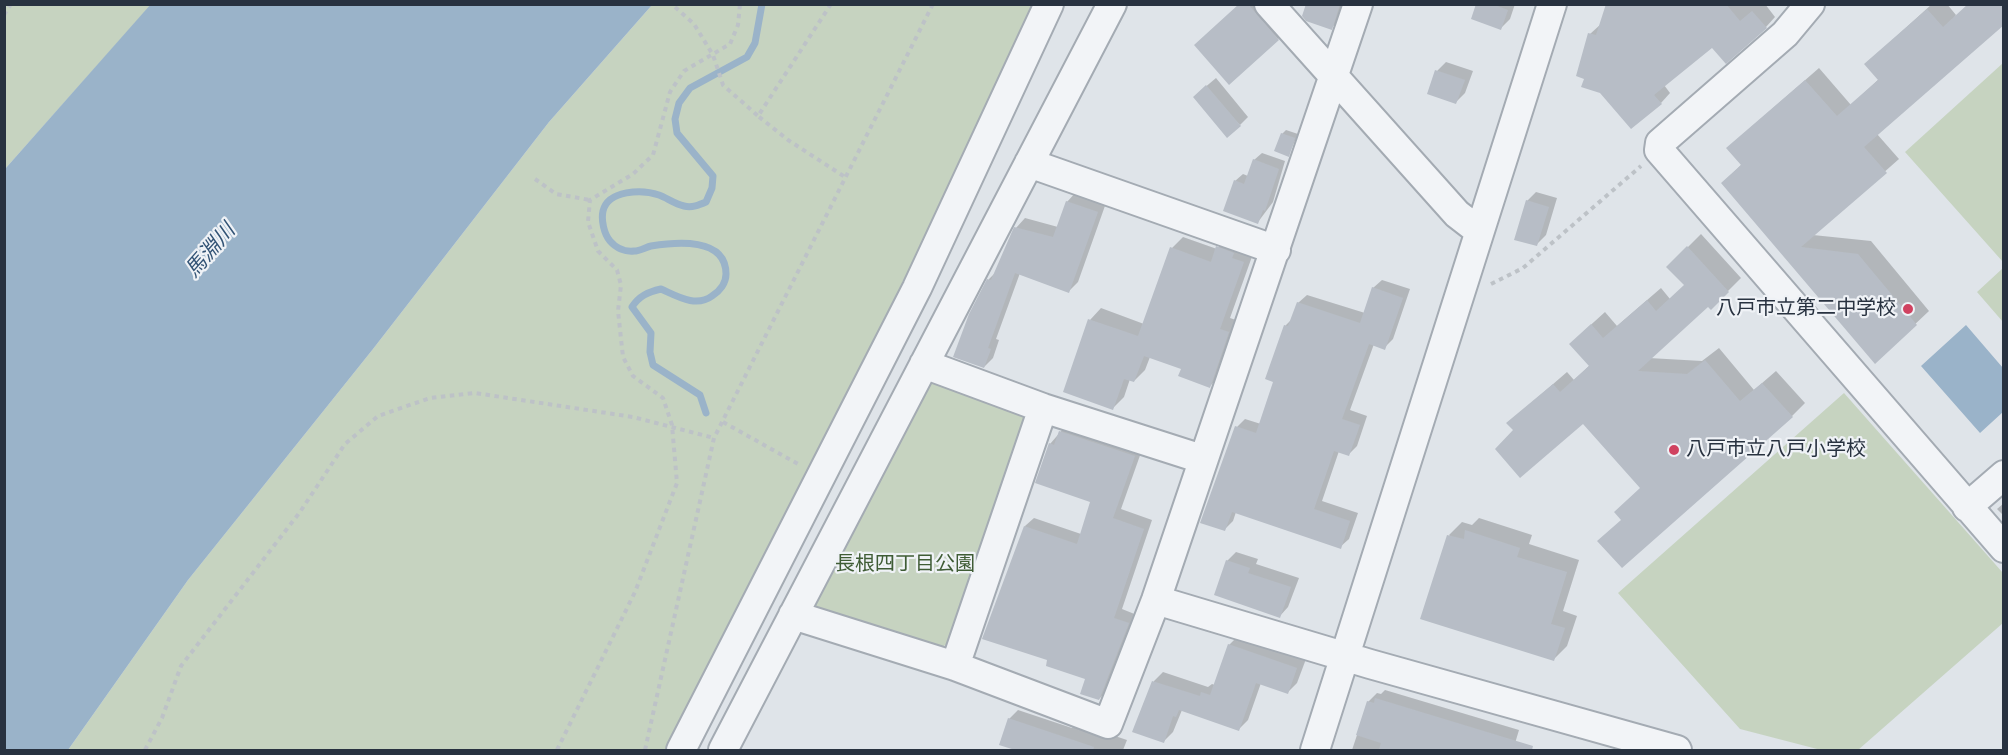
<!DOCTYPE html>
<meta charset="utf-8">
<style>
body{margin:0}
#map{position:relative;width:2008px;height:755px;overflow:hidden;background:#dfe4e9;font-family:"Varela Round",sans-serif}
canvas{display:block}
.frame{position:absolute;inset:0;border:6px solid #283240;pointer-events:none}
</style>
<div id="map">
<canvas width="2008" height="755"></canvas>
<div class="frame"></div>
</div>
<script>
const context = document.querySelector('canvas').getContext('2d');
context.lineJoin = 'round';
function paint(path, color) {
  context.fillStyle = color;
  context.fill(path, 'evenodd');
}
function strokePath(path, color, width, dash) {
  context.strokeStyle = color;
  context.lineWidth = width;
  context.lineCap = dash ? 'butt' : 'round';
  context.setLineDash(dash || []);
  context.stroke(path);
}
function drawText(font, color, halo, rows, align = 'center') {
  context.font = font + ' "Varela Round","Noto Sans JP",sans-serif';
  context.lineWidth = 4.5;
  context.setLineDash([]);
  context.textBaseline = 'middle';
  context.strokeStyle = halo;
  context.fillStyle = color;
  for (const [text, x, y, turn = 0] of rows) {
    context.save();
    context.translate(x, y);
    context.rotate((+turn || 0) * Math.PI / 180);
    context.textAlign = isNaN(turn) ? turn : align;
    if (halo) context.strokeText(text, 0, 0);
    context.fillText(text, 0, 0);
    context.restore();
  }
}
paint(new Path2D(`
 M5,5H151L5,169Z
 M652,5H1037L910,276L667,750H68L188,580L373,349L549,122Z
 M2003,63V262L1905,152Z
 M2003,268V322L1977,292Z
 M935,377L1022,409L1027,422L952,641L939,649L816,606L813,596L922,383Z
 M1844,393L2003,573V623L1858,750H1821L1740,729L1618,593Z`), '#c6d3c0');
paint(new Path2D(`
 M151,4L652,5L549,122L373,349L188,580L68,750H5V169Z
 M1966,325L2003,368V412L1980,433L1921,366Z`), '#9ab3c9');
paint(new Path2D(`
 M1240,4H1273L1291,25L1278,39Z
 M1308,4H1345L1341,19L1331,28Z
 M1477,4H1515L1510,19L1501,28Z
 M1607,4H1765L1775,17L1766,27L1712,45L1664,85L1670,93L1661,103L1601,92L1586,77L1590,34L1601,24Z
 M1932,4H1947L1956,15L1877,134L1899,159L1813,235L1871,241L1929,311L1875,362L1723,183L1742,164L1741,136L1819,68L1851,105L1879,79L1866,64Z
 M1446,62L1473,71L1465,93L1456,102L1437,71Z
 M1216,78L1248,117L1240,125L1203,89Z
 M1286,130L1298,134L1288,156L1282,134Z
 M1262,153L1285,161L1273,202L1258,222L1235,181L1243,174L1248,176L1254,160Z
 M1076,192L1106,203L1078,282L1069,291L1020,273L996,339L999,340L993,358L984,367L989,279L996,272L1016,228L1025,218L1058,227L1067,202Z
 M1536,192L1557,198L1546,235L1537,244L1527,201Z
 M1701,234L1741,278L1711,308L1708,305L1649,358L1702,361L1719,348L1754,390L1776,371L1805,403L1792,416L1622,519L1642,487L1584,422L1515,431L1508,423L1567,372L1574,380L1590,365L1584,331L1605,312L1617,326L1661,288L1670,299L1685,285L1668,267Z
 M1229,236L1254,251L1230,318L1239,321L1221,375L1210,386L1183,368L1150,357L1145,370L1134,381L1130,379L1124,397L1113,408L1064,391L1090,320L1101,308L1144,324L1172,248L1183,237L1217,249Z
 M1382,280L1410,289L1393,339L1384,348L1374,344L1350,410L1367,416L1357,446L1348,455L1339,451L1322,501L1358,513L1349,539L1340,547L1236,512L1233,521L1225,529L1237,427L1245,419L1261,424L1275,381L1267,378L1286,325L1293,318L1298,303L1307,295L1365,313L1373,288Z
 M1069,422L1143,447L1121,509L1152,520L1122,609L1137,615L1108,690L1099,699L1087,678L1049,660L1025,526L1034,518L1081,534L1092,501L1050,444Z
 M2004,503V516L1997,509Z
 M1479,518L1532,535L1529,544L1579,560L1563,611L1577,616L1567,646L1554,659L1449,535L1462,522L1472,525Z
 M1236,552L1258,559L1256,564L1299,578L1288,607L1279,617L1227,561Z
 M1238,636L1306,659L1297,683L1288,692L1261,683L1248,720L1239,729L1182,710L1173,732L1164,741L1134,731L1154,681L1163,672L1208,687L1212,684L1215,685L1229,645Z
 M1385,690L1519,730L1513,750H1352L1368,702L1377,693L1381,694Z
 M1018,710L1072,728L1076,723L1127,740L1123,750H1020L1000,744L1009,719Z
 M1621,741L1653,750H1612Z`), '#0003');
strokePath(new Path2D(`
 M706,413L700,395L653,365L650,352L651,333L632,307C639,296 648,292 661,289C677,296 696,308 712,296C720,291 726,283 726,274C726,237 676,242 651,246C646,247 640,251 634,251C625,252 616,248 610,241C604,234 601,220 603,211C608,190 642,189 659,195C667,198 675,204 684,206C692,208 699,205 706,202L712,188L713,176L677,133L675,119L679,103L690,88L747,57L755,43L762,4`), '#9ab3c9', 7);
paint(new Path2D(`
 M1239,4H1248L1279,40L1229,85L1194,45Z
 M1306,4H1340L1332,30L1306,21L1302,16Z
 M1476,4H1492L1508,10L1501,30L1471,19Z
 M1606,4H1726L1740,21L1752,11L1767,28L1726,64L1712,48L1654,95L1662,104L1631,129L1600,93L1581,87L1584,79L1576,76L1588,33L1596,35Z
 M1968,4H2004V25L1864,147L1887,173L1801,247L1858,254L1917,325L1875,364L1721,183L1741,165L1726,148L1805,80L1837,116L1878,80L1864,64L1927,9L1943,27Z
 M1435,70L1465,80L1456,104L1427,94Z
 M1206,85L1241,126L1227,138L1193,97Z
 M1281,133L1295,138L1289,157L1274,151Z
 M1253,159L1279,169L1265,211L1263,210L1258,224L1223,211L1234,180L1244,184Z
 M1526,200L1549,207L1537,246L1514,240Z
 M1066,201L1098,212L1069,293L1015,273L988,348L991,349L984,368L953,357L969,314L987,279L991,280L1014,227L1053,237Z
 M1216,246L1234,253L1232,258L1244,262L1220,329L1229,332L1210,388L1178,376L1181,369L1144,356L1134,382L1124,379L1113,410L1063,392L1088,319L1138,336L1170,247L1211,262Z
 M1687,246L1729,292L1711,310L1708,307L1638,371L1687,374L1705,360L1740,401L1762,383L1793,417L1622,568L1597,541L1621,520L1614,512L1640,488L1583,424L1520,478L1495,449L1513,430L1506,423L1553,384L1560,392L1589,366L1569,344L1591,324L1603,338L1647,300L1656,311L1684,285L1666,267Z
 M1372,287L1403,298L1385,350L1369,344L1342,419L1360,425L1349,456L1334,451L1314,509L1350,521L1341,549L1232,512L1225,531L1200,523L1235,426L1256,433L1273,382L1265,379L1284,325L1288,326L1297,302L1360,323Z
 M1059,431L1135,456L1113,518L1144,529L1114,618L1129,623L1099,700L1080,694L1085,679L1046,666L1047,660L982,639L1024,526L1077,544L1090,502L1035,483L1049,443L1054,445Z
 M1465,530L1520,548L1517,557L1567,572L1551,624L1565,628L1554,661L1420,619L1447,535L1464,539Z
 M1226,560L1250,568L1248,573L1291,587L1280,618L1214,595Z
 M1228,644L1297,668L1288,694L1256,683L1239,731L1179,710L1176,717L1173,716L1164,743L1132,732L1152,681L1200,696L1201,692L1210,695Z
 M1375,698L1533,746L1532,750H1379L1381,743L1356,735L1367,701L1374,703Z
 M1008,718L1094,747L1093,750H1015L999,745Z`), '#b7bdc6');
const minor = new Path2D(`
 M1269,4L1457,214L1479,231
 M1810,4L1785,34L1660,143L1659,150L2004,548
 M1029,163L1276,250
 M924,364L1043,408L1202,459
 M1967,507L2004,475
 M1156,600L1370,664L1677,750
 M793,615L955,666L1108,724L1156,600L1358,4
 M955,666L1043,408
 M681,750L917,288L1049,4
 M723,750L1112,4
 M1315,750L1552,4`);
strokePath(minor, '#a4abb3', 32);
strokePath(new Path2D(`
 M831,4L758,116L788,140L845,177
 M675,7L694,24L713,55L723,85L758,116
 M4,15L11,4
 M535,179L556,194L590,200
 M1491,284L1523,268L1641,166
 M723,422L798,464
 M145,750L162,718L181,666L300,512L345,444L378,416L430,398L475,393L633,417L714,438
 M557,750L635,592L677,483L672,425L663,398L633,376L623,357L618,311L621,285L617,270L598,251L588,222L590,200L633,174L653,155L670,92L684,71L730,44L738,25L740,4
 M645,750L714,438L933,4`), '#bdc2c7', 4, [4.5, 4.5]);
strokePath(minor, '#f2f4f7', 28);
for (const [x, y, r, color] of [
 [1908,309,6,"#d04260"],
 [1674,450,6,"#d04260"]
]) {
  const dot = new Path2D();
  dot.arc(x, y, r, 0, 2 * Math.PI);
  context.fillStyle = color;
  context.fill(dot);
  strokePath(dot, '#eff2f6', 2);
}
drawText('20px', '#283240', '#eff2f6', [
 ["八戸市立第二中学校",1896,309],
 ["八戸市立八戸小学校",1686,450,"left"]
], 'right');
drawText('20px', '#3f5c35', '#eff2f6', [
 ["長根四丁目公園",905,565]
]);
drawText('italic 21px', '#325375', '#eff2f6', [
 ["馬淵川",211,251,-49]
]);
</script>
